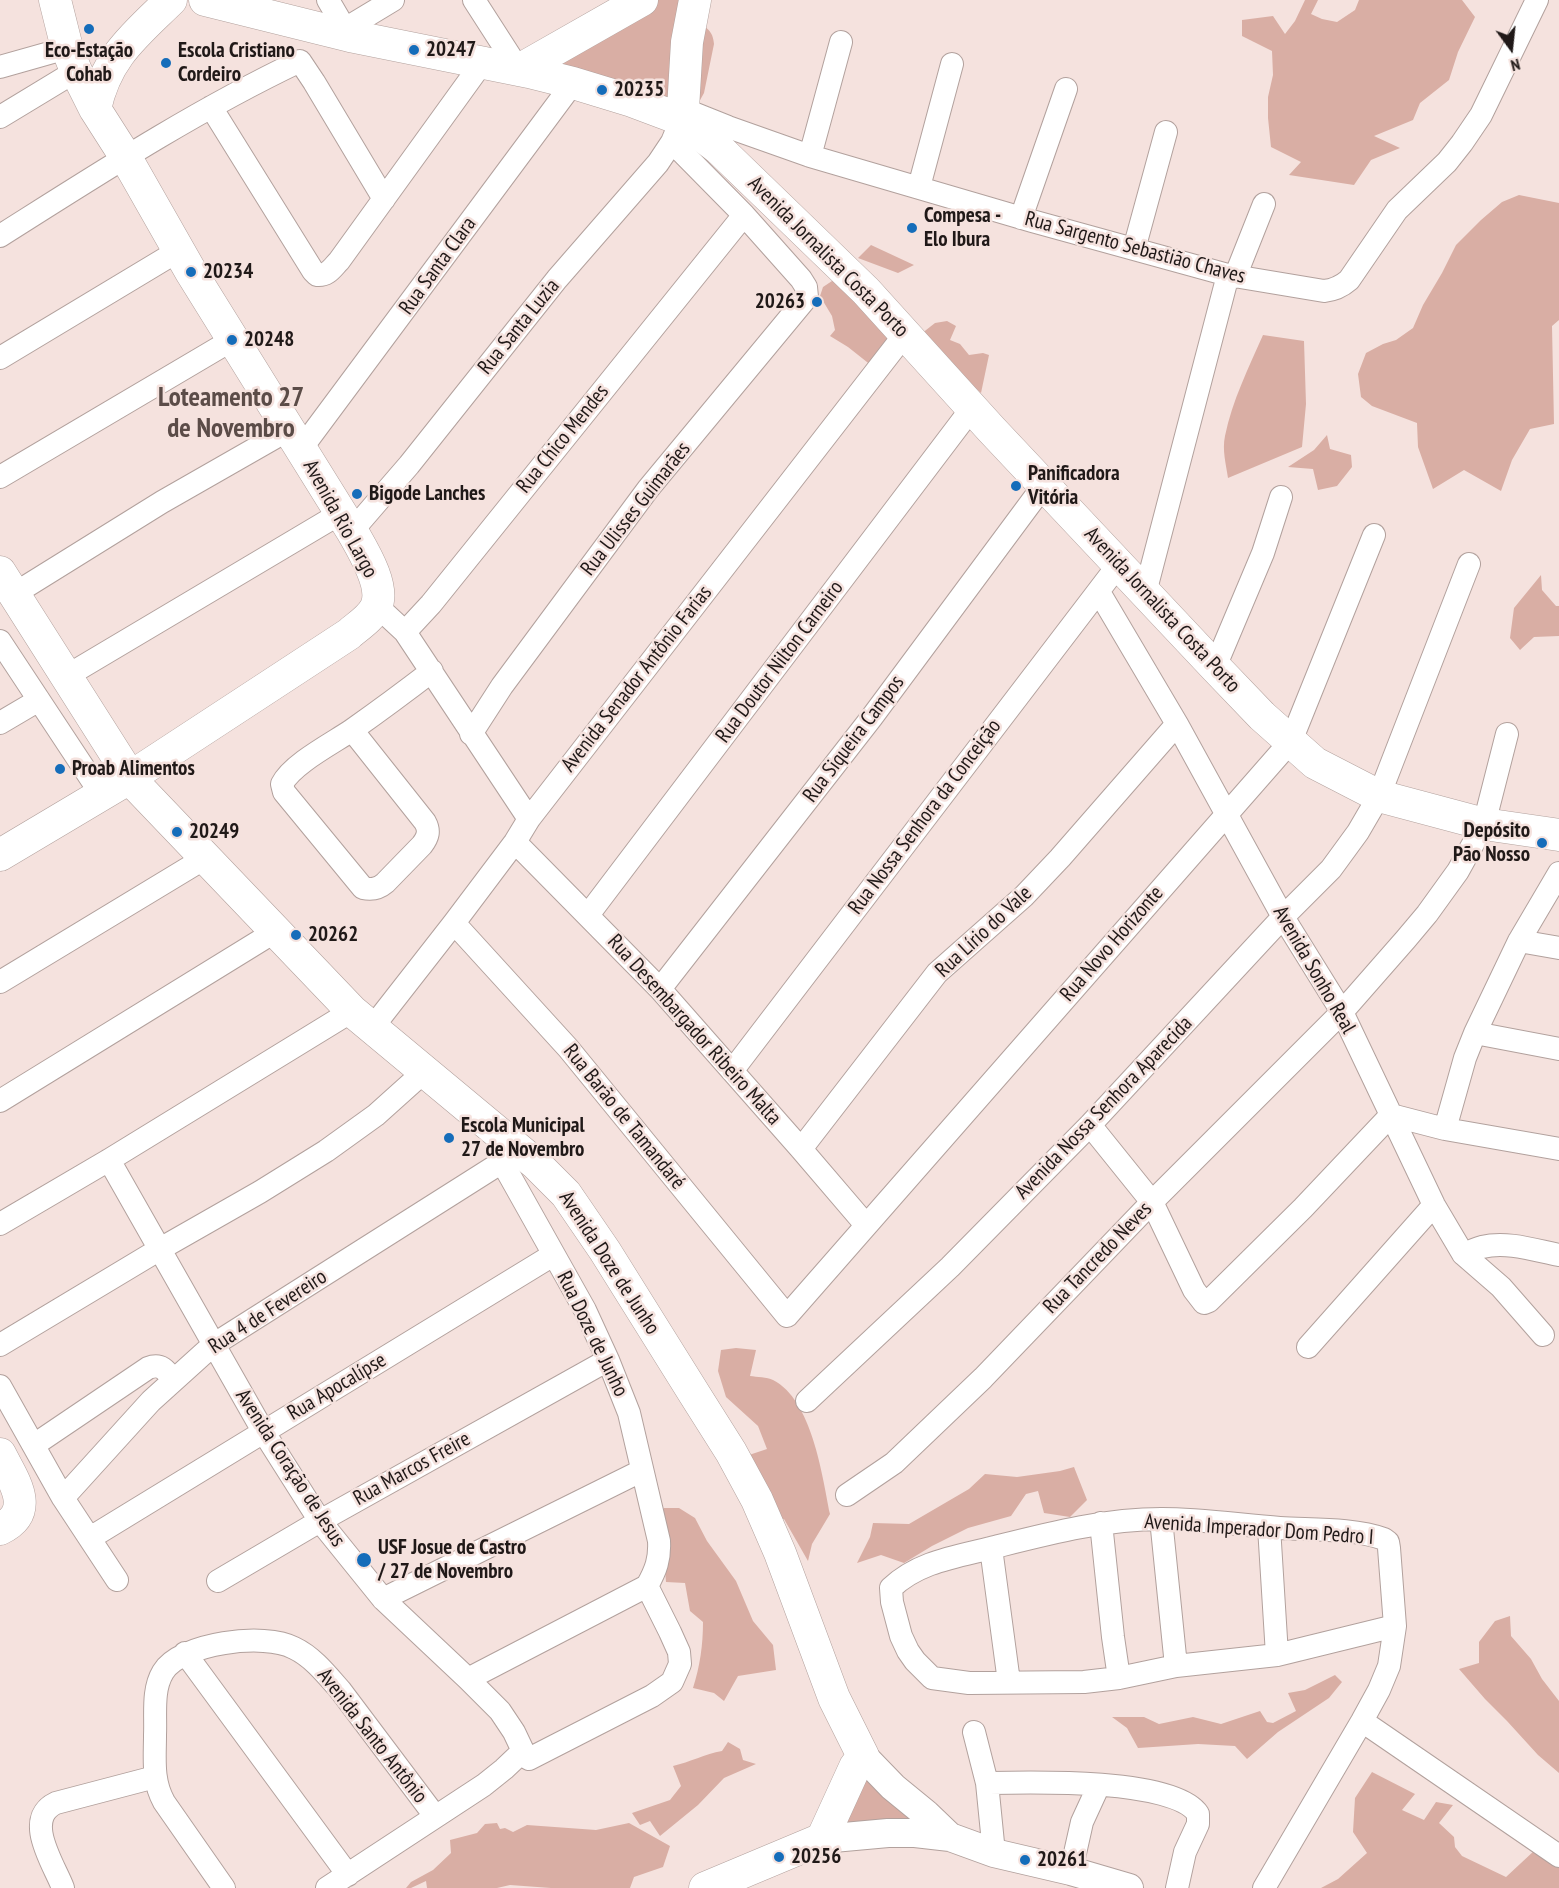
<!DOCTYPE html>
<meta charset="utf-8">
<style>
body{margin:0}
#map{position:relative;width:1559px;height:1888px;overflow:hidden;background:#f5e2de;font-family:"PT Sans Narrow",sans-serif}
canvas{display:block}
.north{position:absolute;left:1481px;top:18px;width:60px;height:60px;-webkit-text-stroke:4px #f5e2de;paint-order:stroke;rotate:165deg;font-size:16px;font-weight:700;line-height:24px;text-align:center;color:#201918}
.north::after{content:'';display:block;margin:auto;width:21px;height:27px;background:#201918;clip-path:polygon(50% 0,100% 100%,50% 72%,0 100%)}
</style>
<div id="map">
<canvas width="1559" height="1888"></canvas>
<div class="north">N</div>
</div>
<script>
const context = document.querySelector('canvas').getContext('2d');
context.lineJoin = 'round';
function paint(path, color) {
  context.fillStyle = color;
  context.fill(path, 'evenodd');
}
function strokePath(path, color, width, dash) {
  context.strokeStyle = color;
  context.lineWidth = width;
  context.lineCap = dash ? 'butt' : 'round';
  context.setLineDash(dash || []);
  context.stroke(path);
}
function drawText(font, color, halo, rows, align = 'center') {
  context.font = font + ' "PT Sans Narrow",sans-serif';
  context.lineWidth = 5;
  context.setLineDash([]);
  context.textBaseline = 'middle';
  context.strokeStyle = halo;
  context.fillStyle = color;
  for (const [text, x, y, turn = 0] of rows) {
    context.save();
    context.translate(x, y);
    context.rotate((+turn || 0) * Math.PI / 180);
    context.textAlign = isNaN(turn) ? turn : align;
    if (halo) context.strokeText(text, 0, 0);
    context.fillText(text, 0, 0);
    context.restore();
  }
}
paint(new Path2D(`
 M647,0H692L683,109L514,69Z
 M1305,0H1318L1311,14L1322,19L1337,22L1355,10L1359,0H1462L1475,17L1458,52L1449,80L1420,103L1413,120L1374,136L1400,148L1371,160L1354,185L1289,175L1301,162L1271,147L1268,118V97L1273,75L1272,51L1242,36V20L1273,16L1285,34L1295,21Z
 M694,21C706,27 713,30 714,44L704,93L699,102Z
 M1519,195L1559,203V320L1552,326L1554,424L1530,429L1512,460L1501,491L1464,470L1433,489L1418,447L1417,423L1372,406L1361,397L1358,374L1366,353L1383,344L1396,340L1413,328L1423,305L1442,273L1456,245L1481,220L1502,202Z
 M871,245L914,265L898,273L858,258Z
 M844,273L892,332L872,366L848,347L830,336L835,330L832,316L820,296L823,287Z
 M947,321L956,326L950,340L960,344L969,355L983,353L989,355L981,393L962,377L921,334L935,323Z
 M1263,335L1304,341L1306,404L1302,447L1228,478C1226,464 1222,450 1225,436C1232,401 1249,367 1263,335Z
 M1327,435L1330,449L1351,455L1352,467L1337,486L1318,490L1313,469L1288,467L1314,450Z
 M1541,575L1542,590L1556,606H1559V636L1534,637L1520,650L1510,638L1514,608Z
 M736,1348L756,1350L750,1376C757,1377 767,1377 773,1380C812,1400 822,1474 830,1514L812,1544L808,1561L784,1519L769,1520L743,1457L767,1449L758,1426L726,1397L718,1371L721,1350Z
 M1074,1467L1087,1500L1070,1517L1044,1513L1038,1491L1026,1494L1011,1516L968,1528L932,1546L904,1563L881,1555L857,1563L870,1537L873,1523L909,1524L969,1489L985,1474L1017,1477L1060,1471Z
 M664,1508H679L695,1518L707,1541L736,1581L753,1621L773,1645L776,1670L738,1676L724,1701L714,1693L693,1688C700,1666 703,1645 703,1622L690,1611L685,1583L666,1582L663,1547L657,1516Z
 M1510,1616L1511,1636L1531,1659L1542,1679L1559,1701V1773L1538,1755L1507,1721L1485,1699L1459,1669L1479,1663V1642L1495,1621Z
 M1335,1675L1342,1682L1329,1698L1278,1732L1247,1759L1235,1746L1198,1744L1138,1748L1127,1728L1112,1717H1144L1159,1724L1193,1717L1221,1724L1260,1711L1267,1722L1273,1723L1296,1711L1288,1693L1305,1690Z
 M728,1742L740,1749L743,1760L756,1764L724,1778L698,1805L660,1836L650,1821L640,1825L632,1813L670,1800L681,1786L673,1766C690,1762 705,1754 722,1751Z
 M855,1769L948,1831L823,1836Z
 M1372,1772L1415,1794L1402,1810L1424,1820L1436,1802L1453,1805L1439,1823L1454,1837L1455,1847L1462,1856L1506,1877L1535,1850L1559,1868V1888H1321L1338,1879L1367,1853L1353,1832L1355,1798Z
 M497,1823L500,1829L505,1828L513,1832L527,1825L596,1830L629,1823L670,1846L663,1867L634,1877L630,1888H551L510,1885L497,1888H427L426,1881L411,1888H406L411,1882L433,1870L451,1853L450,1840L477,1833L485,1824Z`), '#d9aea4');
const minor = new Path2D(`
 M328,0L345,29
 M474,0L519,70
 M350,36L345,29L393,0
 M0,67L67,48
 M211,107L313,271L317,275C328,276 332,268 339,261L482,63
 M683,109L728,127L810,156L1032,221L1228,275L1324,291C1334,290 1341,287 1349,280L1397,210L1447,162L1462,143L1481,115L1537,0
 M0,117L76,71
 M810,156L841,42
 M919,187L952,64
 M1021,218L1066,89
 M0,236C98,174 195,111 300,61L314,82L384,199
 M1134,249L1166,132
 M1235,277L1264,204
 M0,358L178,251
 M301,449L573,83
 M0,477L232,340
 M352,531L409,465L557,279L658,163L672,142L677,130
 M1099,592L1177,724L1283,917L1342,1012L1434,1205L1463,1254L1501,1287L1543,1335
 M1145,593L1228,275
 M14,594L162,502L288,430
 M377,606L405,632L431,604L744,215
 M405,632L529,819
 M0,641L101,794
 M1215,667L1263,553L1281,497
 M65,677L341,513
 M0,723L39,700
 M352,730L425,822C430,831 428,837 422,845L385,883C378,889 372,890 363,888L284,792L282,784C292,764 333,743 352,730C379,711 406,691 432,671
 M471,734L502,686L648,489L807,297L806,287L801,279L744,215L672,142
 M515,842L660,989L801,1149L866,1225
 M588,915L972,408
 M454,923L568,1048L787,1316L1291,741L1374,535
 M1519,941L1559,948
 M0,982L205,858
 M660,989L872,717L1044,485
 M372,1028L454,923L515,842L529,819L905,334
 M1475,1033L1559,1049
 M732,1071L1119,564
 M0,1101L276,931
 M1090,1125L1152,1202L1194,1290L1204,1303L1209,1301L1303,1208L1391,1115L1445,1129L1559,1149
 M1445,1129L1465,1058L1475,1033L1519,941L1559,873
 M801,1149L937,973L1024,896L1060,858L1177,724
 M109,1160L263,1431L320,1521L383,1599L468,1679L500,1711L514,1732L523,1751L504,1769L484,1785L327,1888
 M502,1162L585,1310L608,1360L629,1413L659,1541C660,1559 656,1570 647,1586
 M0,1224L109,1160L352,1011
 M1463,1254C1469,1252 1475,1249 1482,1247C1507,1241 1534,1250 1559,1255
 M0,1345L160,1249L260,1192L326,1151L376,1115L425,1071
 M1308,1347L1434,1205
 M0,1386L63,1498L117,1580
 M807,1401L950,1267L1090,1125L1283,917L1331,869L1358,832L1379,796L1469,564
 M34,1445L148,1368C161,1363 166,1370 173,1380
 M847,1495L894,1463L983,1378L1152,1202L1342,1012L1406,939L1427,914L1458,871L1484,824L1507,734
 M63,1498L151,1401L213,1345L502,1162L517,1149
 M1161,1519L1176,1666
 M1101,1523L1113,1637L1119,1678
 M1269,1527L1277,1655
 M90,1538L553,1255
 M991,1548L1009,1682
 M218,1581L320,1521L608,1360
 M383,1599L641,1471
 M185,1653L348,1875
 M468,1679L647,1586
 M1362,1721L1559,1856
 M974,1732L987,1783L994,1853
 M529,1759L652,1696L672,1682L680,1664L679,1652L670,1632L647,1586
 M987,1783C1029,1782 1175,1778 1198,1814V1824L1185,1852L1177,1888
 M1071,1871L1082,1822L1099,1785
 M63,1888C55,1866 22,1819 56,1803L155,1777
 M224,1888L164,1802C152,1780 155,1759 155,1735C156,1715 152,1690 163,1672C180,1643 265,1632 294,1648C313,1657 327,1675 341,1691L435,1816
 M1264,1888L1362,1721L1379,1690L1389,1666L1395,1626L1389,1548L1388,1542L1384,1539C1353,1528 1312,1530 1280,1528C1240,1525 1201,1519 1162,1519C1103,1519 1047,1534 991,1548C955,1557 918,1562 891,1588L892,1602L901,1636L908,1651L915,1661L932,1678L969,1683L1084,1682L1119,1678L1176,1666L1277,1655L1395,1626`);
const tertiary = new Path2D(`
 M863,1756L893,1787L926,1814L950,1837
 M822,1839L888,1833H915L950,1837L994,1853L1071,1871L1129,1888`);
const secondary = new Path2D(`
 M205,0L350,36L529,72L573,83L632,101L680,119L718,148L866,291L991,429L1215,667L1262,716L1315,763L1379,796L1484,824L1559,835
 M519,70L642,0
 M95,109C106,57 135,35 171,0
 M680,119L683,109L687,42L695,0
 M0,572L134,783L352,1011L536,1164L566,1194L605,1251L695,1395L731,1452L757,1500L780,1553L834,1698L863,1756L855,1767L822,1839L705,1888
 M0,855L126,780L349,634C358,626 371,618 376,607C386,586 362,549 352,531L191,272L125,156L95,109L76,71L67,48L55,0
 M0,1454C13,1480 37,1511 0,1529`);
strokePath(minor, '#b2a19d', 24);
strokePath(tertiary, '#b2a19d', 30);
strokePath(secondary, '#b2a19d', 33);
strokePath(minor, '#fff', 22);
strokePath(tertiary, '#fff', 28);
strokePath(secondary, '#fff', 32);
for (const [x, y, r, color] of [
 [89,29,6,"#156dba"],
 [414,50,6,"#156dba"],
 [166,63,6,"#156dba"],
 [602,90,6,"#156dba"],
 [912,228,6,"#156dba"],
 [191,272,6,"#156dba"],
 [817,302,6,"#156dba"],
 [232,340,6,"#156dba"],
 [1016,486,6,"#156dba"],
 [357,494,6,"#156dba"],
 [60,769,6,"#156dba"],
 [177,832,6,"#156dba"],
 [1542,843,6,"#156dba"],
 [296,935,6,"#156dba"],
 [449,1138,6,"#156dba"],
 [364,1560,8,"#156dba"],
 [779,1857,6,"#156dba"],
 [1025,1860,6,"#156dba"]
]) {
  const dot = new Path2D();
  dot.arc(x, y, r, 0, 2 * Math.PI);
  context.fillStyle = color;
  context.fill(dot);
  strokePath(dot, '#f5e2de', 2);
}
drawText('bold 21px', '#201918', '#f5e2de', [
 ["20247",426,50],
 ["Eco-Estação",89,51,"center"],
 ["Cohab",89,75,"center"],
 ["Escola Cristiano",178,51],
 ["Cordeiro",178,75],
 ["20235",614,90],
 ["Compesa -",924,216],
 ["Elo Ibura",924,240],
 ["20234",203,272],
 ["20263",805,302,"right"],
 ["20248",244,340],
 ["Panificadora",1028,474],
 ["Vitória",1028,498],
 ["Bigode Lanches",369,494],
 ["Proab Alimentos",72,769],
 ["Depósito",1530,831,"right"],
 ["Pão Nosso",1530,855,"right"],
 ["20249",189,832],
 ["20262",308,935],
 ["Escola Municipal",461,1126],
 ["27 de Novembro",461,1150],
 ["USF Josue de Castro",378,1548],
 ["/ 27 de Novembro",378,1572],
 ["20256",791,1857],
 ["20261",1037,1860]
], 'left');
drawText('21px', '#201918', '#f5e2de', [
 ["Rua Sargento Sebastião Chaves",1135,248,15],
 ["Avenida Jornalista Costa Porto",828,257,45],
 ["Rua Santa Clara",438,266,-54],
 ["Rua Santa Luzia",519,327,-51],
 ["Rua Chico Mendes",563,439,-51],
 ["Rua Ulisses Guimarães",636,509,-52],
 ["Avenida Rio Largo",340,519,61],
 ["Avenida Jornalista Costa Porto",1162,610,47],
 ["Rua Doutor Nilton Carneiro",780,662,-53],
 ["Avenida Senador Antônio Farias",637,679,-52],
 ["Rua Siqueira Campos",854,739,-53],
 ["Rua Nossa Senhora da Conceição",925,817,-53],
 ["Rua Lírio do Vale",984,932,-43],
 ["Rua Novo Horizonte",1112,944,-49],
 ["Avenida Sonho Real",1314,970,60],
 ["Rua Desembargador Ribeiro Malta",694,1030,48],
 ["Avenida Nossa Senhora Aparecida",1104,1108,-46],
 ["Rua Barão de Tamandaré",624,1117,51],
 ["Rua Tancredo Neves",1098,1258,-46],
 ["Avenida Doze de Junho",609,1263,57],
 ["Rua 4 de Fevereiro",268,1312,-33],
 ["Rua Doze de Junho",592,1334,64],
 ["Rua Apocalípse",337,1387,-31],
 ["Avenida Coração de Jesus",290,1468,57],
 ["Rua Marcos Freire",412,1469,-29],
 ["Avenida Imperador Dom Pedro I",1259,1530,4],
 ["Avenida Santo Antônio",372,1736,52]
]);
drawText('bold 27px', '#5b4c48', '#f5e2de', [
 ["Loteamento 27",231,398],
 ["de Novembro",231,429]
]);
</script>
